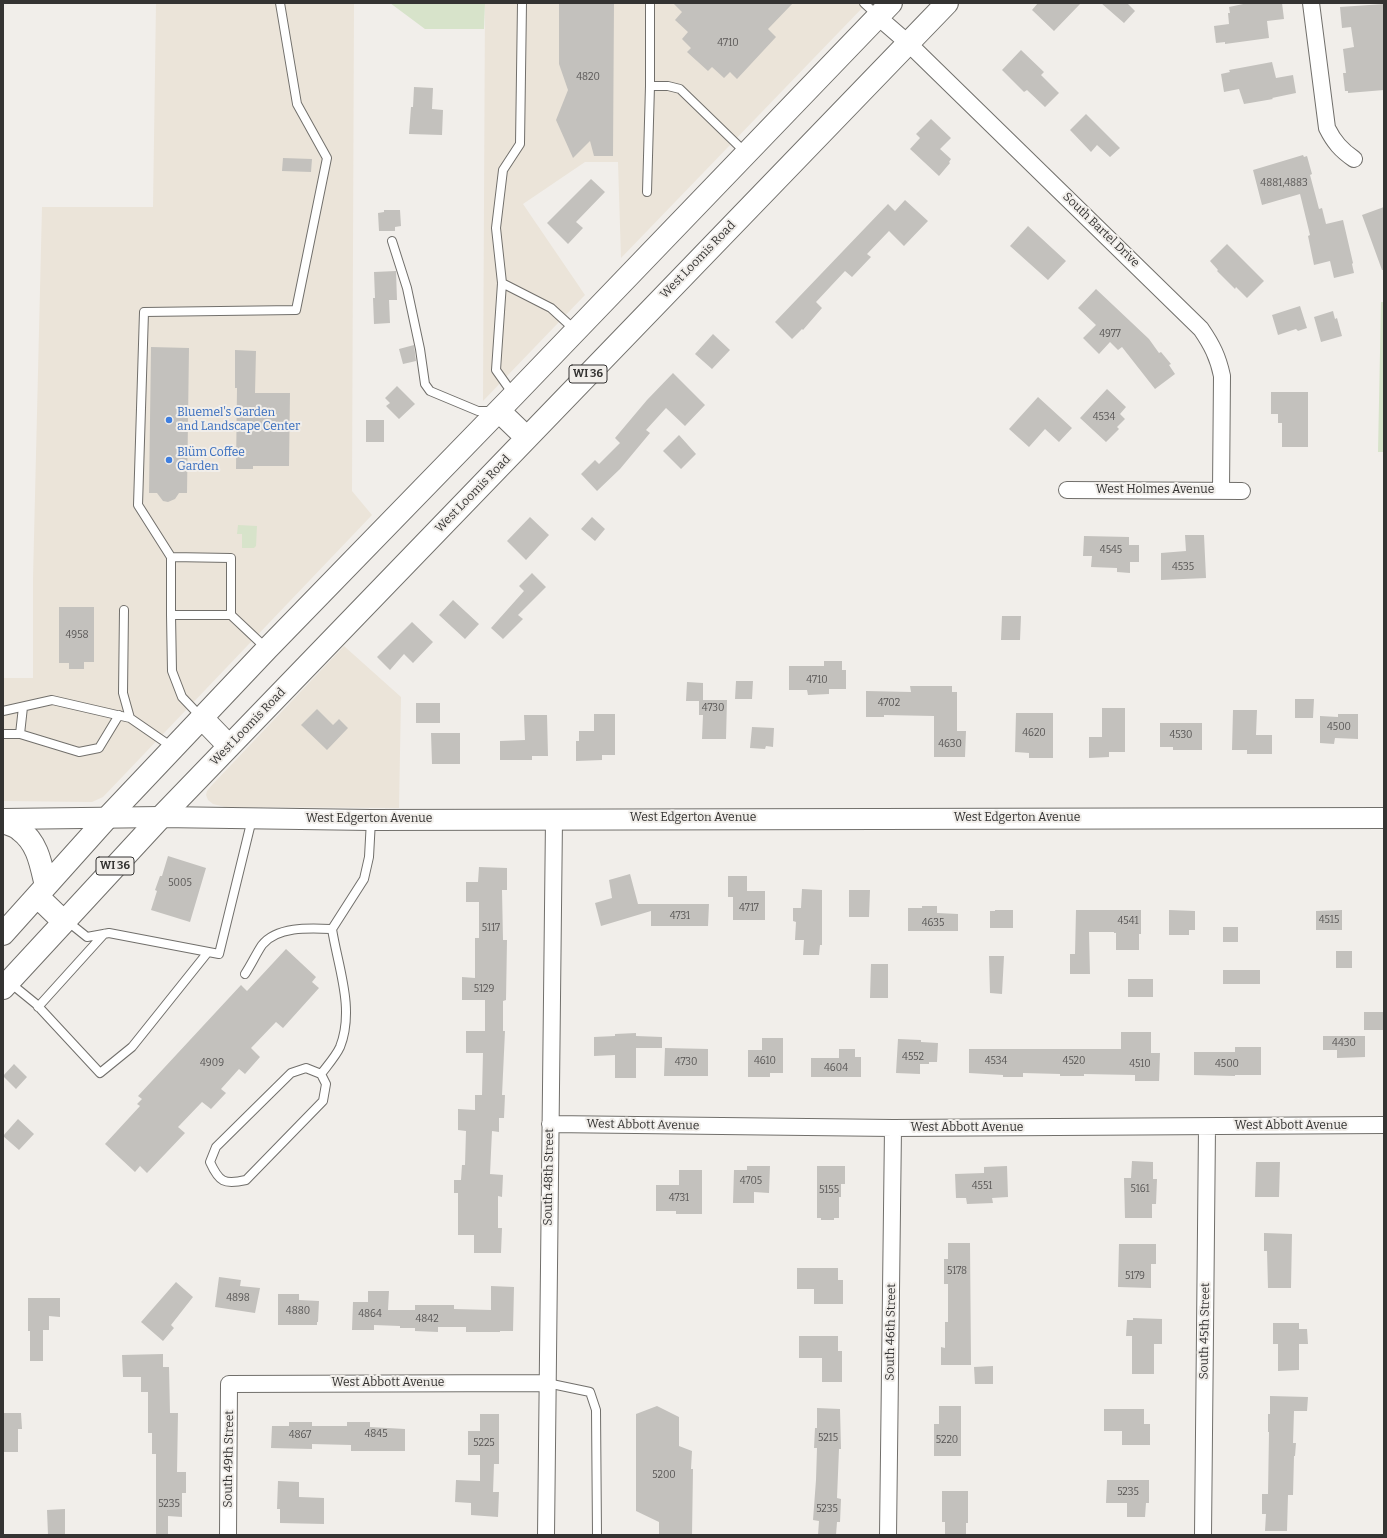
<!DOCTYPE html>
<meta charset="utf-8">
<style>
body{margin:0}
#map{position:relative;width:1387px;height:1538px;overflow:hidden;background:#f1eeea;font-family:Bitter,serif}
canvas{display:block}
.frame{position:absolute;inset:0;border:4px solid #343332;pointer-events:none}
</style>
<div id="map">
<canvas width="1387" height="1538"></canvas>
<div class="frame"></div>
</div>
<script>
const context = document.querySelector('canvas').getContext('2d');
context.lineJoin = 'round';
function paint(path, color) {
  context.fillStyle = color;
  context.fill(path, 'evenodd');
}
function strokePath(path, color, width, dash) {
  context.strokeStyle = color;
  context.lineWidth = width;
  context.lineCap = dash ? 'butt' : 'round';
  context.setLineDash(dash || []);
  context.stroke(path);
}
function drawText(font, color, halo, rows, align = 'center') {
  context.font = font + ' Bitter,serif';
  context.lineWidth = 4;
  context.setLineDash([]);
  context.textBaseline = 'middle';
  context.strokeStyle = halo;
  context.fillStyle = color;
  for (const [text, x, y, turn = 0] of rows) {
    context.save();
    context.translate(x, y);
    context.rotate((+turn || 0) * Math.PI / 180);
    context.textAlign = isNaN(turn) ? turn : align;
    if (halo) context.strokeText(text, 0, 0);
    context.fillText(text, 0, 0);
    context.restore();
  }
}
paint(new Path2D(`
 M156,3H354L352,491L372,515L103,797L92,802L3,801V678H33V578L42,207H153Z
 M485,3H867L621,258L618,162H585L523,204L585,295L483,401Z
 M344,646L401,697L399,808L225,807L213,804L208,800L206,795L207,791L212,785Z`), '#ebe4d9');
paint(new Path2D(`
 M390,3H485L484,29H425Z
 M1381,302H1384V452H1378Z
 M238,525L257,526L256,546L254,548H242V534H237Z`), '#d7e3ca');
paint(new Path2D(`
 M559,3H614L613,156H594L590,141L573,158L556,120L568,90L559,64Z
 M673,3H793L768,29L776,37L737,79L730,72L724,78L712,67L708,71L687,52L691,48L682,39L688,32L675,20L682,12Z
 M1038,3H1081L1054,31L1032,10Z
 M1101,3H1127L1135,11L1124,23Z
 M1248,3H1282L1284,19L1267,21L1269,38L1225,44V42L1216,43L1214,26L1229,24L1228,13H1230L1229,7Z
 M1384,4V90L1348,93V91H1345L1343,73H1346L1343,49L1354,47L1351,27L1342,28L1340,7Z
 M1021,50L1044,72L1041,75L1059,93L1045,107L1027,90L1024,92L1002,70Z
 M1272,62L1276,78L1293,75L1296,93L1272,98L1273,99L1244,104L1239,89L1224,92L1221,74L1230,72L1229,70Z
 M414,87L433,88L432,109L443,110L442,135L409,134L411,107H413Z
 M1086,114L1120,148L1110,157L1097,145L1091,152L1070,130Z
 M931,119L951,138L940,149L951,159L949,162L950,163L939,176L910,149L920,138L916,134Z
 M1303,155L1304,157L1307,156L1312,174L1310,175L1319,209L1322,208L1326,224L1343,220L1353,263L1352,264L1354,273L1334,278L1330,261L1314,265L1308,236L1310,235L1300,194L1262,205L1253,170Z
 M283,158L312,159L311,172L282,171Z
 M591,179L605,192L576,222L583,228L568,244L547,223Z
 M905,200L928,221L904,246L889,231L867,254L871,257L852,277L845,271L816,302L822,308L803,330L802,329L792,339L775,322L888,204L895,211Z
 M1384,207V270H1382L1362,215Z
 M384,210H400L401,226L395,227V231H379L378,213L384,212Z
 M1028,226L1066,261L1048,280L1010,246Z
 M1227,244L1264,281L1247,298L1236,287L1235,289L1217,271L1218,270L1210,261Z
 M396,271L397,300H389L390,323L374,324L373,298H375L374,272Z
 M1096,289L1149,339L1159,353L1161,352L1171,364L1169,365L1175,374L1155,389L1122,347L1118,350L1110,342L1099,354L1083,338L1096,325L1078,308Z
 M1300,306L1307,328L1298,331L1296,329L1278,335L1272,315Z
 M1333,311L1335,319L1337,318L1342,336L1321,342L1314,317Z
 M713,334L730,350L712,369L695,354Z
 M414,345L416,361L403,364L399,349Z
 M151,347L189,348L187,493H179L175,499L168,502L163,501L157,493H149Z
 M235,350L256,351L255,393H290L289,466H253V469H236L237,388H235Z
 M673,373L705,405L685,426L666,408L646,430L650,433L620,469L597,491L581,474L595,460L599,464L620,443L615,438L647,400Z
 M397,386L415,404L399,419L386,406L390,403L385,398Z
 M1107,389L1126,407L1120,414L1125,419L1117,427L1119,429L1106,442L1080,418Z
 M1271,392H1308V447H1282V423H1278V414H1271Z
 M1038,397L1072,428L1059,442L1045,429L1029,447L1009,429Z
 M366,420H384V442H366Z
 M679,435L696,454L681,469L663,451Z
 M530,517L549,535L526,560L507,541Z
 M592,517L605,529L595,541L581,529Z
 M1185,535H1204L1206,578L1161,580V553L1186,551Z
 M1084,536L1129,537V545H1139V562H1130V573L1117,572V568L1091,567L1092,556H1083Z
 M532,573L546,587L518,615L523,619L503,639L491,628L524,591L519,586Z
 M453,600L479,624L465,639L439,615Z
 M59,607H94V662H84V669H69V663H59Z
 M1002,616H1021L1020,640H1001Z
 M412,622L433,642L413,663L404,654L390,670L377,657Z
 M824,661H842V670H846V689H829V694L808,695L807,690H789V666H824Z
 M736,681H753L752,699H735Z
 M687,682L703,683V700H727L726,739H702L703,715H699V701H686Z
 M910,686H952V692H957V731H966L965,757H934V716L884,715V717H866V691L911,692Z
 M1295,699H1314L1313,718H1295Z
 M416,703H440V723H416Z
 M1102,708H1125V752H1109V757L1089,758V737H1102Z
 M317,709L333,725L339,719L348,728L327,750L301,725Z
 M1233,710H1257L1256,735H1272V754H1247V750H1232Z
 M1016,713H1053V758H1029V753L1015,752Z
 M594,714H615V755H602V760L576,761V741H579V731H594Z
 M1338,714H1358V739L1335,738L1334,744L1320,743V716L1338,717Z
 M524,715H547L548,756H532V760H500V741L525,740Z
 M1160,723H1202V750H1173V747H1160Z
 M752,727L774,728L773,747L766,746L765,749L750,748Z
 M431,733H460V764H432Z
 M168,856L206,868L190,922L151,910L157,891L155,890L160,876H162Z
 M479,867L507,868V890H502L503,940H507L506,1000L503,1001V1031H505L502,1095H505L504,1118H499V1132L492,1131L490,1174L503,1175L502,1197L498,1196V1228H502L501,1253H474V1235H458V1193H454V1180H461L462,1165H465L466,1131L458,1130V1109L475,1110V1095H482L483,1053H466V1031H485V1000H462V977L475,978V938H479V902H466V882H478Z
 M630,874L638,904H709L708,926H651V911L601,926L595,903L612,898L609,880Z
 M728,876H747V891H765V920H733V897H728Z
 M802,889L822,890V945H820L819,955H803L804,940H795L796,922L793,921V908H801Z
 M849,890H870L869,917H849Z
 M922,906H937V913L958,914V931H908V908H922Z
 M995,910H1013V928H990V911H995Z
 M1076,910H1141V934H1139V950H1116V933H1114V932H1089L1090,974H1070V954H1075Z
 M1169,910L1195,911V930H1189V935H1169Z
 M1342,910V930H1316V911Z
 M1223,927H1238V942H1223Z
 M286,949L316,977L312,982L319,988L283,1028L276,1022L251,1048L260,1057L245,1074L239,1069L221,1089L226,1093L211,1109L202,1102L178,1127L185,1133L147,1173L140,1166L135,1172L105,1144L140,1106L137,1104L142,1099L138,1096L241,985L247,991Z
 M1336,951H1352V968H1336Z
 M989,956H1004L1002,994L990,993Z
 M871,964H888V998H870Z
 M1223,970H1260V984H1223Z
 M1128,979H1153V997H1128Z
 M1364,1012H1384V1030H1364Z
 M1121,1032H1151V1053H1160L1159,1081H1135V1075L1084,1074V1076H1060V1074L1023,1073V1077H1003V1075L969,1073V1049H1121Z
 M636,1033V1036L662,1037V1048H636V1078H615V1055L594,1056V1037L615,1036V1034Z
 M1323,1036H1365V1057L1337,1058V1050H1323Z
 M762,1038H783V1073H770V1077H748V1050H762Z
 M898,1039L921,1040V1042L938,1043L937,1062H929V1064H920V1074L896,1073Z
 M1235,1047H1261V1075H1235V1076L1194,1075V1052H1235Z
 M665,1048L708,1049V1076H664Z
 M839,1049H855V1057H861V1077H811V1058H839Z
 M14,1064L27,1077L16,1089L3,1076Z
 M18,1119L34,1134L19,1150L3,1136Z
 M1132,1161L1153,1162V1179H1157L1156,1204H1152V1218H1125L1124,1178H1131Z
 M1256,1162H1280L1279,1197H1255Z
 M747,1166H770L769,1193L754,1192V1203H733L734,1170H747Z
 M817,1166H845V1184H841V1197H839V1218H834V1220H821V1218H817Z
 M1007,1166L1008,1197L992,1198L993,1203L967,1204L966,1198H956L955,1174L984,1173V1167Z
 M679,1170H702V1214H676V1211H656V1185H679Z
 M1264,1233L1292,1234L1291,1288H1268L1267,1251H1264Z
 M948,1243H970L971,1365H941V1347L945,1348V1322H948V1284H944V1259H948Z
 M1119,1244H1156V1264H1151V1288L1118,1287Z
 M797,1268H838V1280H843V1304H814V1289H797Z
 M219,1277L241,1280L240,1286L260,1288L255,1313L215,1307Z
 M176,1282L193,1297L171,1325L174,1328L163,1341L141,1322Z
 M491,1286L514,1287L513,1331H500V1332H466V1327H438V1332L415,1331V1328H400V1326L374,1325V1330H352L353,1302H368V1291H389L388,1310H415V1305H454V1309L491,1310Z
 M278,1294H299V1300L319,1301L318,1322H317V1325H278Z
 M28,1298H60V1317L49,1316V1330H43V1361H30V1331H28Z
 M1133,1318L1162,1319V1344H1154V1374H1132V1336H1126L1127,1320H1133Z
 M1273,1323H1299V1329H1307L1308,1344H1299V1370L1278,1371V1344H1273Z
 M799,1336H838V1351H842V1382H822V1358H799Z
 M163,1354V1367H169L170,1413H178L177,1472H186V1493H182V1517L168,1516V1535H156V1454H152V1433H148V1392H141V1377H123L122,1355Z
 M993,1366V1384H975L974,1367Z
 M1270,1396L1308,1397L1307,1411H1294L1293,1443H1296L1295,1456H1294L1293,1495H1288L1287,1531H1265L1266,1514H1262V1494H1268L1269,1432H1268V1414H1270Z
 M657,1406L679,1417V1446L692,1451L691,1469H693L692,1535H659V1522L636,1511V1414Z
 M939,1406H961V1456H934V1424H939Z
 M817,1408L840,1409L841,1449H839L837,1498L841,1499L840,1522H837L836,1535H818L819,1521L813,1520L816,1480L817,1448H814L815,1428H817Z
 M1104,1409H1144V1424H1150V1445H1122V1431H1104Z
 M3,1413H21L22,1429H18V1452H3Z
 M480,1414H499V1464H494L493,1492H499L498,1517L471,1515V1503L455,1502L456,1480L480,1481V1455H468V1431H480Z
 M289,1422H312V1426H347V1422H370V1427L405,1429V1451H351V1445L312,1444V1449L271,1448L272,1426H289Z
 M1107,1480H1149V1503H1146L1145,1517H1127V1503H1106Z
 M278,1481L299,1482V1497L324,1498V1524L280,1523V1509H277Z
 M942,1491H968V1523H966V1535H945V1522H942Z
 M65,1509V1535H48L47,1510Z`), '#c3c1bd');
const service = new Path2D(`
 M650,3V86H668L680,89L746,153
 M864,3L878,16
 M647,192L650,86
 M392,241L407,288L420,349L425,384L430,391L478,411H494
 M502,283L551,308L575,330
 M513,394L496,370L502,283L496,228L503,170L520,144L522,3
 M171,557V615
 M124,610L123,693L130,718
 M231,615V558L171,557L138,505L144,312L296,310L327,158L297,104L280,3
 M23,707L20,734L79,752L99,748L119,715
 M3,711L52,700L130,718L172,747
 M202,718L182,697L172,671L171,615H231L266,648
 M3,734H20
 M67,921L87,937L109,933L219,954L252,819
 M245,974C251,965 256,954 262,945C277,926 310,928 332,929
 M9,982L36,1004L100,1073L132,1047L208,952
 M38,1007L104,934
 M321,1074L326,1084L323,1101L246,1180C224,1185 219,1182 210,1162L216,1147L291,1073L306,1068L321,1074C327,1066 336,1056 340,1047C355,1009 338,967 332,929L364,879L369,857L371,820
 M547,1383L590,1392L596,1410L597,1535`);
const minor = new Path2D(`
 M1311,3L1327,128C1334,142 1341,150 1354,159
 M878,17L908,43L1201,329C1212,345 1218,357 1222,376L1221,490
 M1067,490L1242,491
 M550,1124L893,1128L1384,1125
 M228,1535L229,1384L547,1383
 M546,1535L554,819
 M888,1535L893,1128
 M1203,1535L1207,1127`);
const tertiary = new Path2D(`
 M3,819L161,817L371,820L1384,818`);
const primary = new Path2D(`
 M499,411L527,438
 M202,718L229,746
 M3,822C8,824 16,826 20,830C38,843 41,865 46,886
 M37,896L64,922
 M3,934L107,818L267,649L514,395L891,3
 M3,988L161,817L947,3`);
strokePath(service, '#716f6b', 10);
strokePath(minor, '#716f6b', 18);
strokePath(tertiary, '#716f6b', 22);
strokePath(primary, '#716f6b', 24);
strokePath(service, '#fff', 8);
strokePath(minor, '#fff', 16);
strokePath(tertiary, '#fff', 20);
strokePath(primary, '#fff', 22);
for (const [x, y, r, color] of [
 [169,420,4,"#3f7fe0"],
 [169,460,4,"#3f7fe0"]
]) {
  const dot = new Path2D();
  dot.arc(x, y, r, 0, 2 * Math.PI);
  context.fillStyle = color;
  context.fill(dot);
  strokePath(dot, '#f1eeea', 1.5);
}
drawText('10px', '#585655', null, [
 ["4710",728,43],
 ["4820",588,77],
 ["4881,4883",1284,183],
 ["4977",1110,334],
 ["4534",1104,417],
 ["4545",1111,550],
 ["4535",1183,567],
 ["4958",77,635],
 ["4710",817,680],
 ["4702",889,703],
 ["4730",713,708],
 ["4500",1339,727],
 ["4620",1034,733],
 ["4530",1181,735],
 ["4630",950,744],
 ["5005",180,883],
 ["4717",749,908],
 ["4731",680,916],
 ["4515",1329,920],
 ["4541",1128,921],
 ["4635",933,923],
 ["5117",491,928],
 ["5129",484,989],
 ["4430",1344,1043],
 ["4552",913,1057],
 ["4610",765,1061],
 ["4534",996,1061],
 ["4520",1074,1061],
 ["4730",686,1062],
 ["4909",212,1063],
 ["4510",1140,1064],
 ["4500",1227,1064],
 ["4604",836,1068],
 ["4705",751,1181],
 ["4551",982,1186],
 ["5161",1140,1189],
 ["5155",829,1190],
 ["4731",679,1198],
 ["5178",957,1271],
 ["5179",1135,1276],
 ["4898",238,1298],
 ["4880",298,1311],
 ["4864",370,1314],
 ["4842",427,1319],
 ["4845",376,1434],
 ["4867",300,1435],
 ["5215",828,1438],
 ["5220",947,1440],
 ["5225",484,1443],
 ["5200",664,1475],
 ["5235",1128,1492],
 ["5235",169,1504],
 ["5235",827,1509]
]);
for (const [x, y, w] of [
 [588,374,38],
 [115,866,38]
]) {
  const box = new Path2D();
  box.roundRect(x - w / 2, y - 9, w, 18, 3);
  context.fillStyle = '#f1eeea';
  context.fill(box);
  strokePath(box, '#343332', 1);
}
drawText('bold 11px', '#343332', null, [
 ["WI 36",588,374],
 ["WI 36",115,866]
]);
drawText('12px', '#343332', '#f1eeea', [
 ["South Bartel Drive",1101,230,44],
 ["West Loomis Road",698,260,-46],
 ["West Holmes Avenue",1155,490],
 ["West Loomis Road",473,494,-46],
 ["West Loomis Road",248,727,-46],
 ["West Edgerton Avenue",693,818],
 ["West Edgerton Avenue",1017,818],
 ["West Edgerton Avenue",369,819],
 ["West Abbott Avenue",643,1125,1],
 ["West Abbott Avenue",1291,1126],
 ["West Abbott Avenue",967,1128],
 ["South 48th Street",549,1177,-89],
 ["South 45th Street",1205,1331,-89],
 ["South 46th Street",891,1332,-89],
 ["West Abbott Avenue",388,1383],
 ["South 49th Street",229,1459,-89]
]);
drawText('12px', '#366cbe', '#f1eeea', [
 ["Bluemel's Garden",177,413],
 ["and Landscape Center",177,427],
 ["Blüm Coffee",177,453],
 ["Garden",177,467]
], 'left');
</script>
